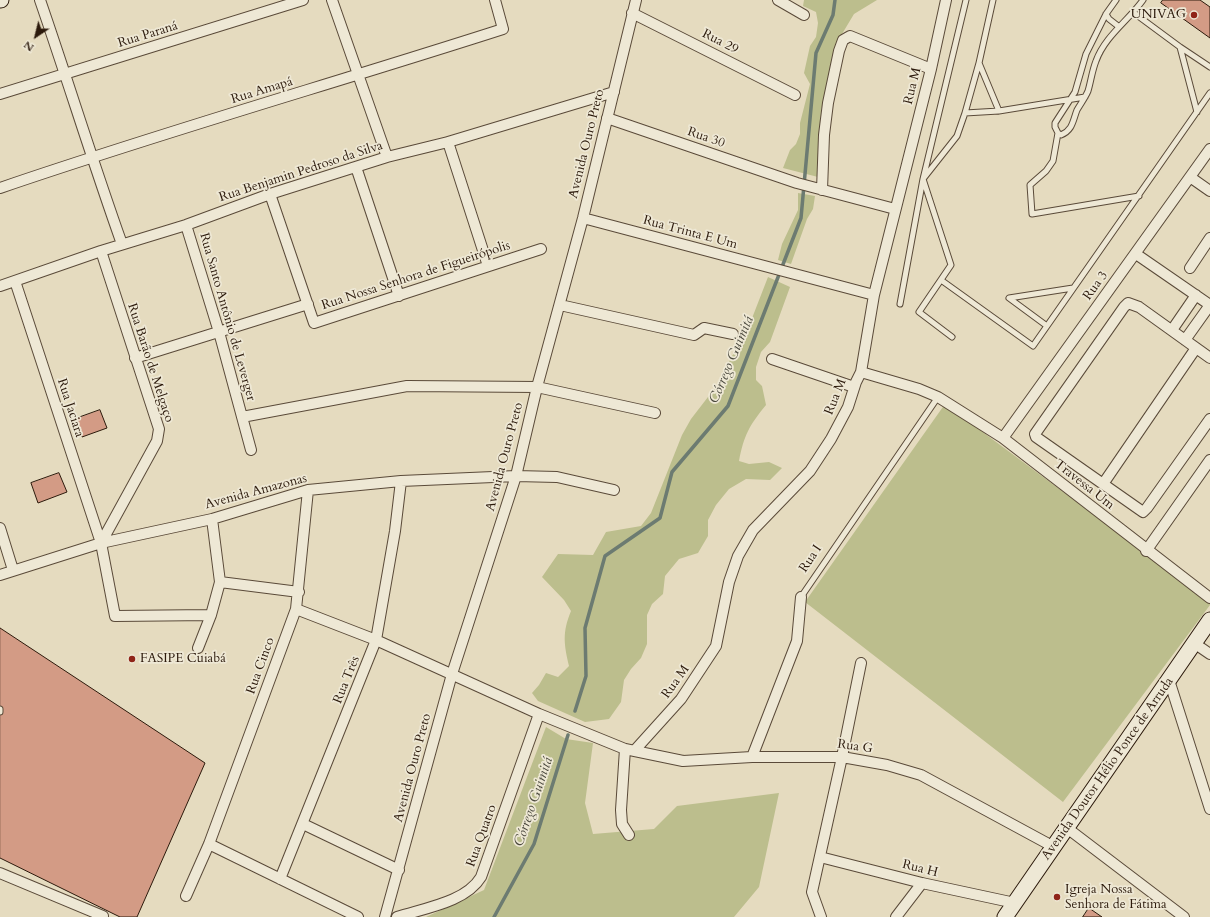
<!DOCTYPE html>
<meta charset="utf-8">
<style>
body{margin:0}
#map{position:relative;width:1210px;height:917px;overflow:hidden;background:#e5dbbf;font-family:Cardo,serif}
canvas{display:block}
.north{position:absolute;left:16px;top:16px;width:40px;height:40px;-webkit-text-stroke:3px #eee8d5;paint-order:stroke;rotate:215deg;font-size:11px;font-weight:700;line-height:16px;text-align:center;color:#2c1a0c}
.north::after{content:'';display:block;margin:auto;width:14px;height:18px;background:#2c1a0c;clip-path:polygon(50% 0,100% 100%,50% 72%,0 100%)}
</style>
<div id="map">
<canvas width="1210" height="917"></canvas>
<div class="north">N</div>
</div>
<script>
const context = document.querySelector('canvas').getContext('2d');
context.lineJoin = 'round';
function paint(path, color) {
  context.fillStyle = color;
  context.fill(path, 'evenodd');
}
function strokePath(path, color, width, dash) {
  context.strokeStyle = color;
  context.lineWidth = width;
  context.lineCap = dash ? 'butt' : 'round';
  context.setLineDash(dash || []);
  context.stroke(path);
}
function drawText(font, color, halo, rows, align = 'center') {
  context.font = font + ' Cardo,serif';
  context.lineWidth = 3.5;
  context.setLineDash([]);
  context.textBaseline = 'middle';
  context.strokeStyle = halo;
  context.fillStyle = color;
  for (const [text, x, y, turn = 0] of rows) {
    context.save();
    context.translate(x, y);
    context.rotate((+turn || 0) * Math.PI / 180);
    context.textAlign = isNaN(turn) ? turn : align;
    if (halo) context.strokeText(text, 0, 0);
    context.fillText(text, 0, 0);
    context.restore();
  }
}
paint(new Path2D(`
 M804,0H877L854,14L839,39L832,57L827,89L821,110L818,177L783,168L790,150L796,144L800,134V123L810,84L804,73L810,46L816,37L818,23L816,12L803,6Z
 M798,193L815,196L813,209L807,219L791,264L778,260L782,244L798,210Z
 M768,277L790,287L770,342L761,352L756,367V380L762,386L766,405C749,426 744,435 739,461L749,464L769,462L782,468L770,480L746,479L729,489L716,505L708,520V536L698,553L679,559L665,576L663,594L652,604L647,615V644L641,658L631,669L624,680L621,702L609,719L585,722L538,701L532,693L539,685L546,673L558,677L569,666C564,644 562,633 571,611L564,600L542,577L558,554L593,555L606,532L641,526L651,513L682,435L691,419L718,384L732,356L742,344Z
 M945,404L1210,601V605L1063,802L805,602Z
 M546,727L566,739L593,743L585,803L593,834L654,829L677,806L779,793L759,887L734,917H426L484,890Z`), '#bcbe8d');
strokePath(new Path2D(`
 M575,711L586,676L585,628L605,556L660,518L672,472L728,406L801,218L816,53L833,15L835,0
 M494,917L534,844L568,735`), '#6c7b71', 3.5);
const building = new Path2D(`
 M1163,0H1200L1210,7V38L1161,3Z
 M100,410L107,428L82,437L75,419Z
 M59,473L67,492L38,503L31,483Z
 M0,628L205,763L137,917H120L0,858Z
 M1089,908L1102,917H1083Z`);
paint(building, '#d39b85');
strokePath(building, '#2c1a0c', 1);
const lane = new Path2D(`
 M993,0L979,63L999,111
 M1116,0L1106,14L1086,54L1075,92L1055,123V127L1058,133L1053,161L1046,171L1030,185L1032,214L1139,196
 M1134,13L1180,47L1197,112
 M1106,14L1109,19L1118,26
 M1180,47L1210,67
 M965,113L979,63
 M1058,133L1061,135C1073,130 1073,120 1077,110C1081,103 1085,98 1088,91C1091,81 1092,71 1096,61C1105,36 1128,21 1143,0
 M941,280L1033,346L1210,93
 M900,304L923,179L966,0
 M1047,326L1009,298L1073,288
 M952,337L919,312L951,265L923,179L957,136L965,113L999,111L1085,97
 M801,597L938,397
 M0,709V712`);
const street = new Path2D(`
 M40,0C68,81 93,163 122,244
 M332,0L387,157
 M778,0L804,15
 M632,13L795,95
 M0,94L303,0
 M607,118L797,183L895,209
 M448,142L488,266
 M356,167L399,296
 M1190,177L1210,191
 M0,188C166,131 335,83 503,29L495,0
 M822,190L824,135L828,103L839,51L843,40L850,36L931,69
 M270,194L314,323L541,249
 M583,218L874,295
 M186,225L219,332L251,450
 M1136,254L1210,305
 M1190,268L1210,238
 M15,281L101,543L115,616L211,615
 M0,286L101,251L186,225L270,194L387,157L448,142L614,92
 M560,305L694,335L704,328L733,334
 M1172,330L1196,295
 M1185,340L1210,305
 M135,358L308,304
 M1210,358L1139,307L1128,303L1124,307L1035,434L1036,437L1143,512L1147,508L1210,419
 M772,359L854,387
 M861,372L919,389L938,397L1003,438L1210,598
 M242,417L407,386L537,387L655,413
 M1003,438L1210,149
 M1103,484L1196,348
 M0,528L13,570
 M101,543L157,441L159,429L101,251
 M1146,551L1210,460
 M0,575L101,543L212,519L308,490L401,481L516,476L557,477L614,490
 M220,582L299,592
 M296,609L376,640L539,714L625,749L683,761L752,757H842L887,765L921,775L1054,847
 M1194,643L1210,654
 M198,648L211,615L220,582L212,519
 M1169,680L1210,809
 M625,749L621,810L622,824L629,835
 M635,750L681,699L716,646L729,582L738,556L753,530L810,471L831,439L848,407L856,382L861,372L874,295L931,69L946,0
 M752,757L797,641L801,597
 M303,824L399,870
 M1067,828L1184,917
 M209,844L358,917
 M820,857L922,883L1015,903
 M0,873L103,916
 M280,879L376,640L395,531L401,481
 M186,896L209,844L296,609L308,490
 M385,917L452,674L516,476L537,387L583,218L636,0
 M397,917C425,908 466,902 481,877L539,714
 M821,917L812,892L842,757L861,663
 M896,917L922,883`);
const secondary = new Path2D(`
 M0,0H1
 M1005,917L1210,620`);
strokePath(lane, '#5a4a39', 7);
strokePath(street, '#5a4a39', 12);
strokePath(secondary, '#2c1a0c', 17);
strokePath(lane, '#eee8d5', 5);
strokePath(street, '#eee8d5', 10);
strokePath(secondary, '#eee8d5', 15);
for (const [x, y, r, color] of [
 [1194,15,4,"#8f2418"],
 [132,659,4,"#8f2418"],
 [1057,897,4,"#8f2418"]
]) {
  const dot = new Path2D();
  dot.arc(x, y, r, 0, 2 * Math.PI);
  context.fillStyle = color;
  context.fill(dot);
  strokePath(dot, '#eee8d5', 1.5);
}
drawText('13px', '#2c1a0c', '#eee8d5', [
 ["UNIVAG",1186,15,"right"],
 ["FASIPE Cuiabá",140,659],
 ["Igreja Nossa",1065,890],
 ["Senhora de Fátima",1065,905]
], 'left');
drawText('13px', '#2c1a0c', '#eee8d5', [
 ["Rua Paraná",148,35,-17],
 ["Rua 29",720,42,27],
 ["Rua M",913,86,-76],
 ["Rua Amapá",262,91,-17],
 ["Rua 30",706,138,19],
 ["Avenida Ouro Preto",587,144,-76],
 ["Rua Benjamin Pedroso da Silva",301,172,-18],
 ["Rua Trinta E Um",690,233,15],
 ["Rua Nossa Senhora de Figueirópolis",416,276,-18],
 ["Rua 3",1096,286,-54],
 ["Rua Santo Antônio de Leverger",227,317,74],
 ["Rua Barão de Melgaço",150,363,72],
 ["Rua M",836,397,-68],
 ["Rua Jaciara",70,408,72],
 ["Avenida Ouro Preto",505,457,-75],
 ["Travessa Um",1084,485,38],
 ["Avenida Amazonas",256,492,-15],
 ["Rua I",811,559,-56],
 ["Rua Cinco",261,666,-70],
 ["Rua Três",347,680,-68],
 ["Rua M",676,682,-54],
 ["Rua G",855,747,8],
 ["Avenida Ouro Preto",413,768,-75],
 ["Avenida Doutor Hélio Ponce de Arruda",1108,769,-55],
 ["Rua Quatro",482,836,-70],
 ["Rua H",920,869,14]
]);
drawText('italic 14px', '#4c4a3f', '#eee8d5', [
 ["Córrego Guimitá",732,360,-67],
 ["Córrego Guimitá",534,802,-71]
]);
</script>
